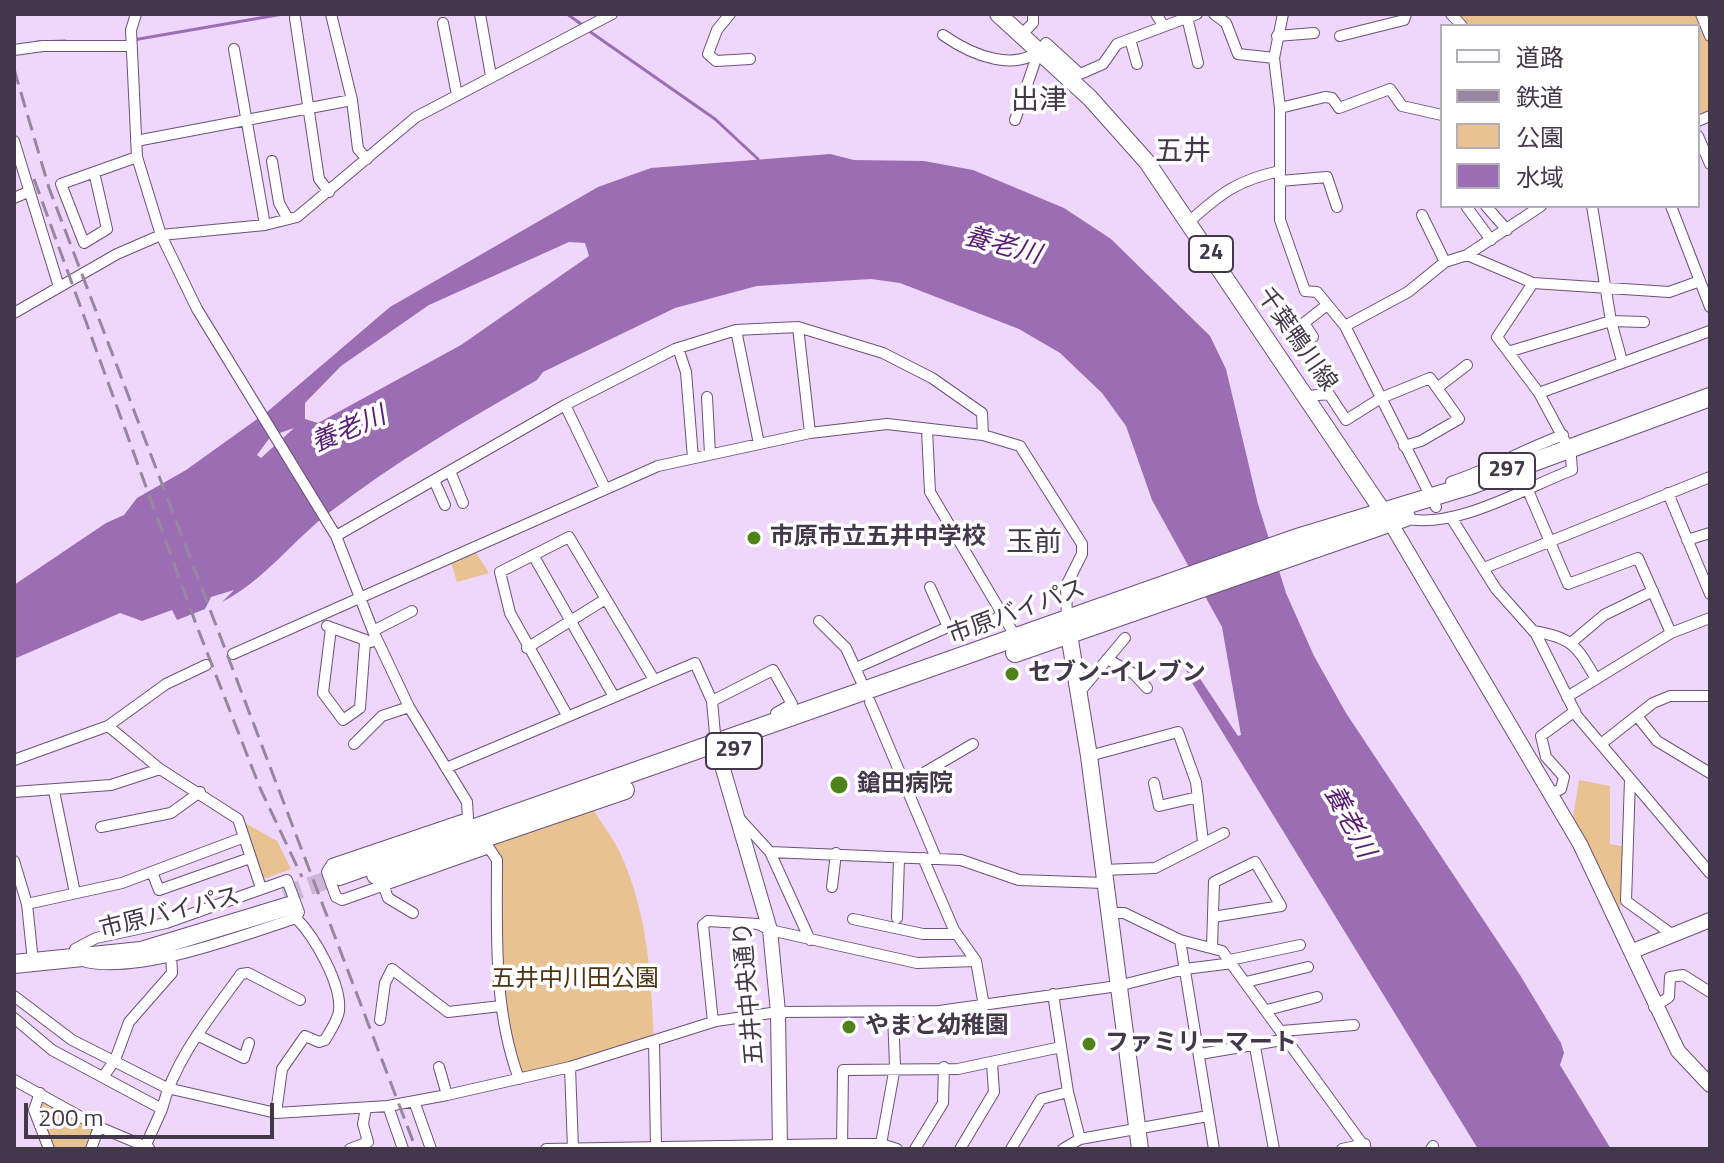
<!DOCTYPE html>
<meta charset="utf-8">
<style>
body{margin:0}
#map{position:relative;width:1724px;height:1163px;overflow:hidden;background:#eed7fb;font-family:"Titillium Web","Noto Sans JP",sans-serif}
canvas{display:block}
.frame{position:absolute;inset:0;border:16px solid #43384a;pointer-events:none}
.legend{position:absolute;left:1440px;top:24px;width:260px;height:184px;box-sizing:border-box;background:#fff;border:2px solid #b4afb7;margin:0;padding:10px 14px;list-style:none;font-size:24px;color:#43384a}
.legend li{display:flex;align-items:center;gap:16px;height:40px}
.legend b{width:40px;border:2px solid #b4afb7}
.scale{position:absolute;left:24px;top:1103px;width:250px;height:36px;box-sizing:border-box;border:4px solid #43384a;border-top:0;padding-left:10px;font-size:24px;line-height:28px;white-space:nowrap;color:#43384a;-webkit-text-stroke:6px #fff;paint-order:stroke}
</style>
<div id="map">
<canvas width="1724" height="1163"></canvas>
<div class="frame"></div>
<ul class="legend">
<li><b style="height:10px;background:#fff"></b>道路</li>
<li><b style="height:10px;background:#9686a0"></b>鉄道</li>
<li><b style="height:22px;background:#e9c292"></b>公園</li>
<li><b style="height:22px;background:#9b6eb4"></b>水域</li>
</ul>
<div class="scale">200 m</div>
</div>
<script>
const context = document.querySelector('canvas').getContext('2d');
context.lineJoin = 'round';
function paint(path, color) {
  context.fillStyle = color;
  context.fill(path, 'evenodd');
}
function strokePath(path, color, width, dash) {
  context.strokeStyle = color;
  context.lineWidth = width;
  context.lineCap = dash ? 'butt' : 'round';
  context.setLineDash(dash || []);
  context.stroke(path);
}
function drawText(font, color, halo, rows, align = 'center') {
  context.font = font + ' "Titillium Web","Noto Sans JP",sans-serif';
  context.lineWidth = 7;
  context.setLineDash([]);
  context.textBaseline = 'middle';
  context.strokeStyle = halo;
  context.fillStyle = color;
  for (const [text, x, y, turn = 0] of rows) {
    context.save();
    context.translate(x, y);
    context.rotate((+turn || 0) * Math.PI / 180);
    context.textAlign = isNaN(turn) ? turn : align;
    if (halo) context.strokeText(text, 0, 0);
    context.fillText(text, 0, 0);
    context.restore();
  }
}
paint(new Path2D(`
 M1457,14H1696L1710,47V112L1698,117V26H1468Z
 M473,548L489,573L457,582L450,559Z
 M1579,780L1610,786V844L1627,847L1618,922L1571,830Z
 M590,802C598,821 613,836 621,855C648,914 651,977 654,1041L519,1079L505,1042L497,861L487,836Z
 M238,819L277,841L291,869L258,881Z
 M48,1102L93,1125L88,1149H53L40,1111L41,1104Z`), '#e9c292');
paint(new Path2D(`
 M830,154L854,160L924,161L973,170L1064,208L1111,239L1210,336L1226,369L1258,504L1286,593L1314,656L1346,713L1520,975L1561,1043L1564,1053L1560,1065L1611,1149H1478L1191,681L1184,664L1191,665L1238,736L1241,735L1222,627L1152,500L1126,426L1102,393L1060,353L1019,329L900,283L871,279L757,286L675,308L543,372L537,380C465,421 395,462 330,512C292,541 265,580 222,602L234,590L211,597L205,609L177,620L172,610L142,621L120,613L14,659V585L106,523L124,515L137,498L186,470L267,412L390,307L598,187L651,168ZM569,242L585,243L589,256L461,345L318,423L305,419V403L341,366L429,305ZM294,428L261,458L257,455L271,436Z`), '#9b6eb4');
strokePath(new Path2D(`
 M567,14L584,26
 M589,31L715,119L758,159
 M133,40L283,14
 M37,42L65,41`), '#9b6eb4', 3);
strokePath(new Path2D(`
 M284,895L339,876`), '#ccb7d8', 18, [18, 9]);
const street = new Path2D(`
 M136,14L131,30L137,157L161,235L197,309L336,536L373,631L409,707L467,802L468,818L332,864L327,872L336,897L342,900L489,848L497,860C497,934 493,1009 519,1079
 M331,14L352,100L358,149L367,159
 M480,14L491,76
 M730,14L717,30L708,54L716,61L750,59
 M1156,14L1163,25
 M1214,14L1226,23L1238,54L1274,58
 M1283,14L1274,58L1280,108V220L1305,291L1317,292L1345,326L1436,507
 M1451,14L1462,26
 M1701,14L1710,36
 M1187,17L1198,63
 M295,18L319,179L329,192
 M443,23L457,95
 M943,35C970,54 1020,77 1046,43L1080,74L1103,64L1117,44L1197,14
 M1020,36L1033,23V14
 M1277,36L1314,33
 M1340,36L1404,20L1406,14
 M1130,39L1137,64
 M234,49L265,225
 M14,50L43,46H131
 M1280,108L1325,97L1332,98L1339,108L1390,89L1402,106L1442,115
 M1015,120L1038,53
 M1698,121L1710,116
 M1698,136L1710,164
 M14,141L59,287
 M136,141L352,100
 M272,161L279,203L288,219
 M94,172L107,229L84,243L61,184L137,157
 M1280,181L1327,177L1337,207
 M14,198L28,192
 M1466,206L1491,240
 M1486,206L1507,230
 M1592,206L1611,321L1622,361
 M1671,206L1710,307
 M1422,215L1445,262
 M1190,221C1221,193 1238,180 1280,171
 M1467,255L1533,283L1669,292L1700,281
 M1533,283L1497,337L1539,393L1568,447
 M14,313L117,254L161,235L265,225L297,217L416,117L612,14
 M1345,326L1408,292L1445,262L1467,255L1541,206
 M798,327L810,433
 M736,330L759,444
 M1313,337L1304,323L1327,305
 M678,348L686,372L693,458
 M1511,351L1611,321L1644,322
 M1437,388L1467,365
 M1539,393L1710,331
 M1307,396L1329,394L1346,420L1381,398L1430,378L1459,419L1421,441L1404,446
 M707,397L710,454
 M565,405L605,488
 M927,430L930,492L1017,639
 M450,471L463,503
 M434,480L445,505
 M1451,482C1490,469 1525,449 1563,435
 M1527,488L1568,584L1638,558L1671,633
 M1668,493L1710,594
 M1404,518C1453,531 1525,488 1572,470L1571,457
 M1452,519L1496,589L1536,634L1577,716L1710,873
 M336,536L565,405L675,349L736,330L798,327L883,353L932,378L982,413L983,435
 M1687,540L1710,533
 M533,555L613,695
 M1484,568L1710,477
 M930,587L948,627
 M819,621L846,648L866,692
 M327,626L371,642
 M331,628L323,693L343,720L360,708L365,642
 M373,631L412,611
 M1533,631C1573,638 1576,645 1596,679
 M1572,642L1604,615L1653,591
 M527,648L604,600
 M233,654L658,466L810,433L887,424L983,435L1020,446L1082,544V554L1066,586L1067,621
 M1107,659L1134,674L1147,688
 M856,668L948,627L969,629L1005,615
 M1078,694L1125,638
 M1567,697L1671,633L1710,618
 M712,701L773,670L792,704L776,713
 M870,702L936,858
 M567,715L510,613L500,572L569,537L653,678
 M1637,716L1657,741L1710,773
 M108,726L160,769L238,819L261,888
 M354,744L382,716L409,707
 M1601,744L1653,703L1670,696H1710
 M1089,756L1178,732L1196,782L1203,842
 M14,760L108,726L166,684L206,665
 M446,768L695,663L712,701L716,745
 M1630,779L1626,901L1673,935
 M1154,783L1159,806L1198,797
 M905,784L973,744
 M54,791L75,893
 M14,792L111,785L160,769
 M1550,794L1561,789L1564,777L1546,757L1541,736L1575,711
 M739,818L770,852L810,940
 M101,827L171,813L200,792
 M770,852L961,860L1019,880L1104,883
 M923,858L954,930L976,961L984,1006
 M14,861L27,904L32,952
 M1102,870L1155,868L1224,833
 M152,872L159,890L250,858
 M384,887L388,898L413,913
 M832,887L836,853
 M27,904L122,883L242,838
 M1107,913H1124L1180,940L1222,951L1366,1149
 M897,918L899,859
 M853,919L923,934H956
 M1180,940L1214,1149
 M1212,948L1214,882L1255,862L1281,906L1213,917
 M75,949L96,938L166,923L287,880L299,912L296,918
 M1230,960L1300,945
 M86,962C140,974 242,936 296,918
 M1246,982L1308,967
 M1053,994L1068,1092L1080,1139
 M14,996L72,1040L167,1088L276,1113L388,1106L447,1095L570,1067L716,1021L778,1012L939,1011L1118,986L1185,969L1233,963
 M1654,1007L1669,997L1670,977L1683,975L1710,992
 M1267,1010L1317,997
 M14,1018L52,1050L162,1109L145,1147
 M380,1020L385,983L392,969L448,1012L501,1006
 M713,1022L703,925L708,921L758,924L770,930L917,963L976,961
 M1282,1031L1354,1025
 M197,1035L244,1058L249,1043
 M654,1041L656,1146
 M1255,1047L1274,1149
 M1200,1054L1288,1039
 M439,1067L447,1095
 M570,1067L573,1149
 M103,1077L115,1060L129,1022L172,973L171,954
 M14,1080L99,1127L149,1148
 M40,1093L34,1110L49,1149
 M414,1101L431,1149
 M388,1106L403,1149
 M162,1109C175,1058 211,1016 241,974L248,973L300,1000
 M276,1113L282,1069L305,1036L319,1042L325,1040C330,1031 338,1020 339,1011C342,984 314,936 296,918
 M881,1144L895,1067L893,1013
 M91,1149L99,1127
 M350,1149L368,1142L363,1124L366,1108
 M546,1149L842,1144H881L897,1149
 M842,1149L843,1070L958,1069L1061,1047
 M915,1149L943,1103L944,1067
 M960,1149L994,1092L992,1063
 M1011,1149L1041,1099L1068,1092
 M1063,1149L1080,1139L1208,1116
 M1342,1149L1365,1144
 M1431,1149L1433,1146`);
const secondary = new Path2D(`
 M1390,522L1580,844L1678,1051L1710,1085
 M716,745L770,930L778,1012L780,1149
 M1633,951L1710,920`);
const primary = new Path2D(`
 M998,14L1090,98L1147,162L1390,522
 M1067,622L1089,756L1140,1149`);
const highway = new Path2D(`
 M1015,653L1406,517
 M376,875L625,790
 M339,876L1300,537L1468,486L1710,397
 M14,964L141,951L289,906`);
strokePath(street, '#6b5279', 12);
strokePath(secondary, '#6b5279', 16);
strokePath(primary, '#6b5279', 18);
strokePath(highway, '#6b5279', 20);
strokePath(street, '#fff', 10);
strokePath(secondary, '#fff', 14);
strokePath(primary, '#fff', 16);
strokePath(highway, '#fff', 18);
strokePath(new Path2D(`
 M14,69L49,188L416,1149
 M34,179L196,624L260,788L302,877`), '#9686a0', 3, [16, 8]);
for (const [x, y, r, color] of [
 [754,538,8,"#4f8319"],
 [1012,674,8,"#4f8319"],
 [839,785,10,"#4f8319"],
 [849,1027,8,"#4f8319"],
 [1089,1044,8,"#4f8319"]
]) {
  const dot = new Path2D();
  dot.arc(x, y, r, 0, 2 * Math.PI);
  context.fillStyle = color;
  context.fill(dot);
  strokePath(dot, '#fff', 3);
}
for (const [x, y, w] of [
 [1211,254,44],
 [1507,471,56],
 [734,751,56]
]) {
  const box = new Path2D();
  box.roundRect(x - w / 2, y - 18, w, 36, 6);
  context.fillStyle = '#fff';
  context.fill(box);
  strokePath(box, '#43384a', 2);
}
drawText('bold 22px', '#43384a', null, [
 ["24",1211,254],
 ["297",1507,471],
 ["297",734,751]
]);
drawText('24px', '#43384a', '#fff', [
 ["千葉鴨川線",1296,340,55],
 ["市原バイパス",1017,613,-20],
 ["市原バイパス",170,914,-14],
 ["五井中央通り",750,993,-95]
]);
drawText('bold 24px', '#43384a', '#fff', [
 ["市原市立五井中学校",770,538],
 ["セブン-イレブン",1028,674],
 ["鎗田病院",857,785],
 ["やまと幼稚園",865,1027],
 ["ファミリーマート",1105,1044]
], 'left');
drawText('24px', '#4c3514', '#fff', [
 ["五井中川田公園",575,980]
]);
drawText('italic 26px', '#591e74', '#fff', [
 ["養老川",1002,247,15],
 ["養老川",349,431,-23],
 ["養老川",1348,822,62]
]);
drawText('28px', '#43384a', '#fff', [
 ["出津",1039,102],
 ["五井",1183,153],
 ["玉前",1034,544]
]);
</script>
